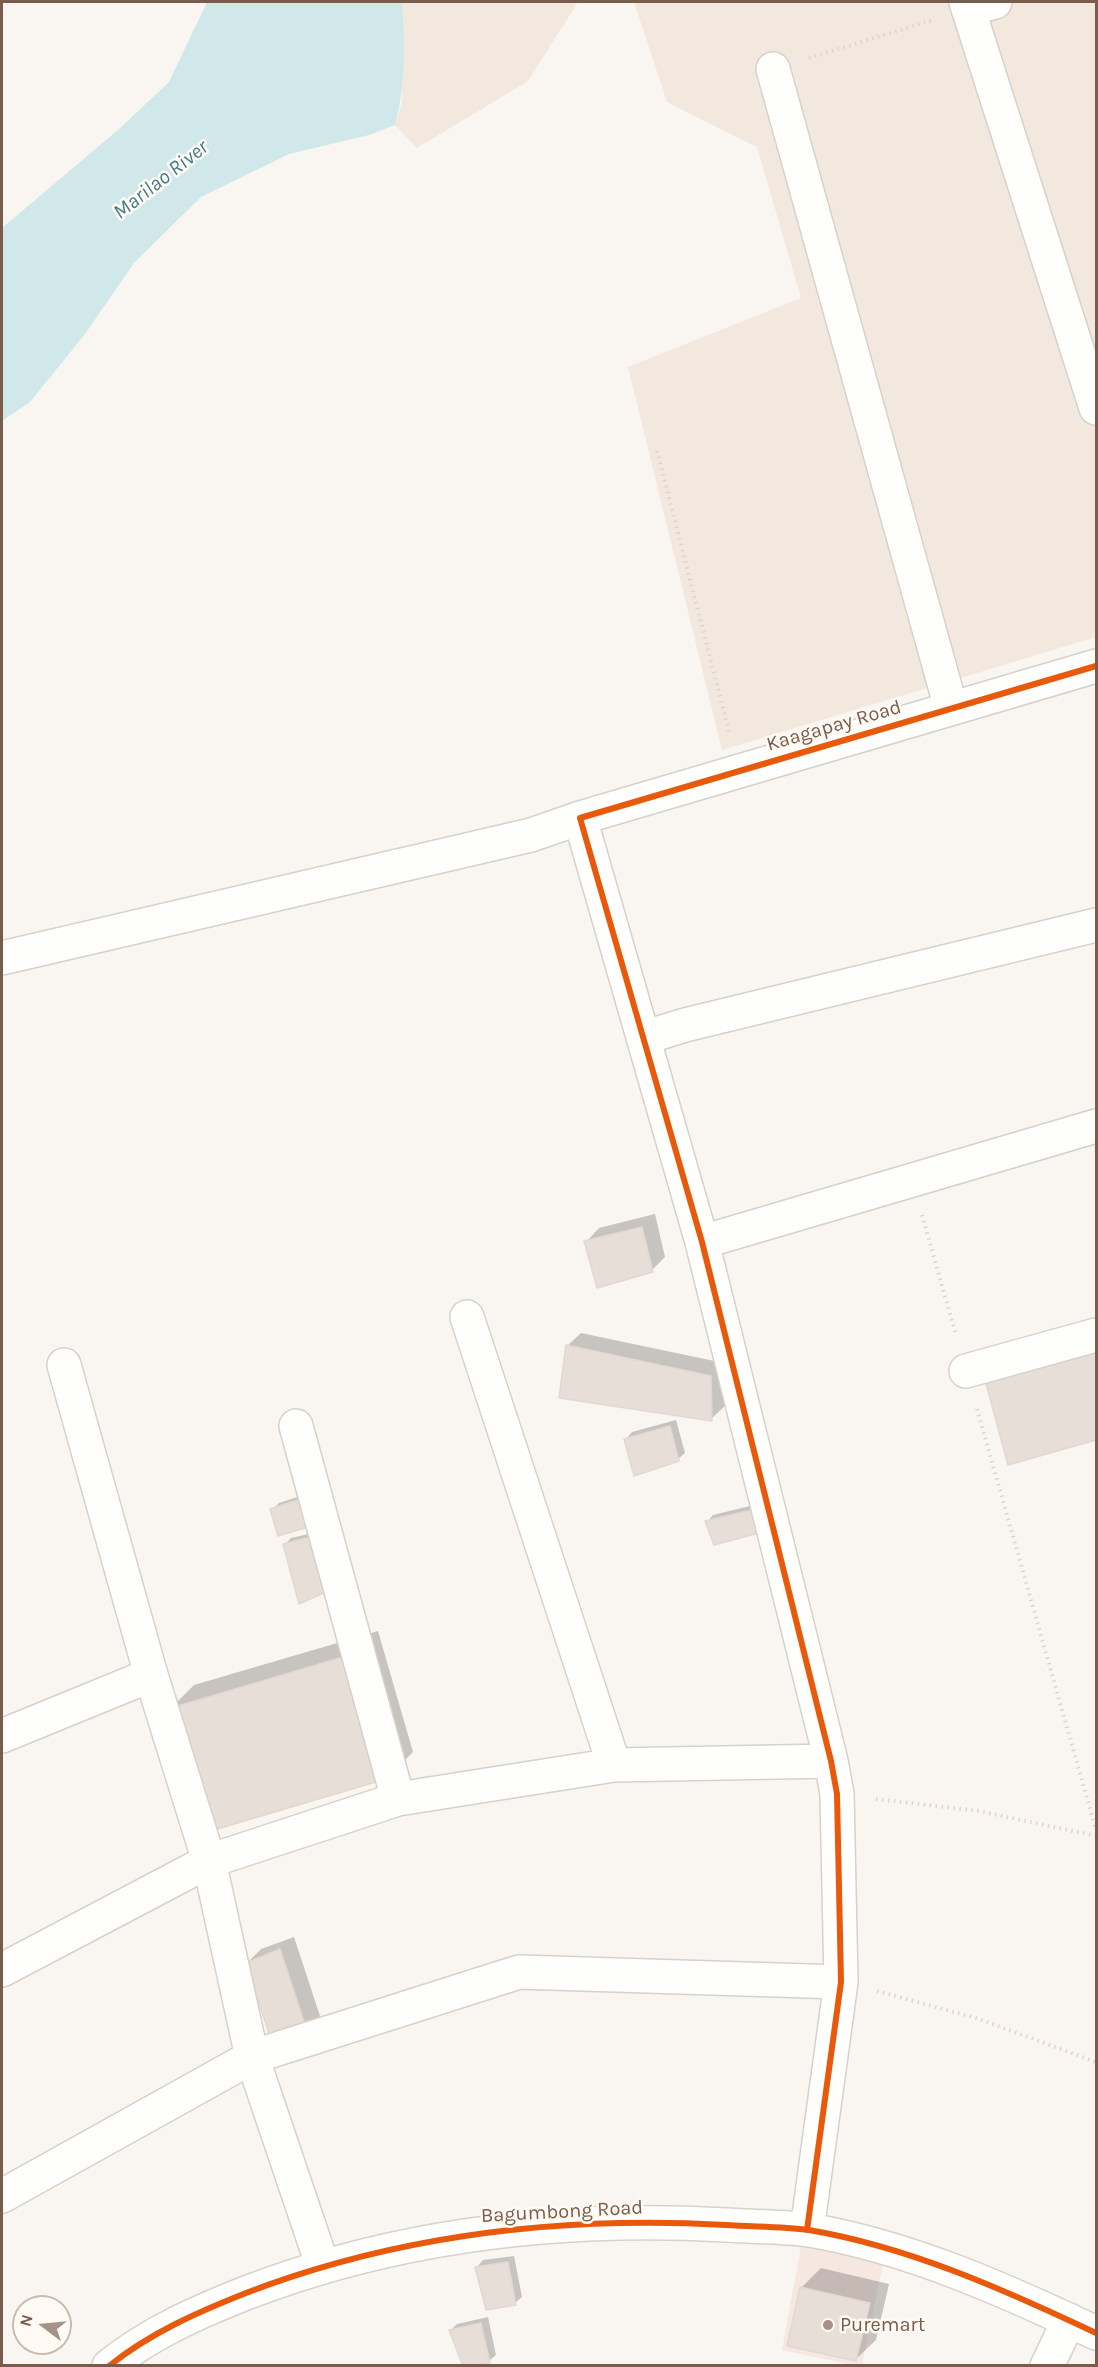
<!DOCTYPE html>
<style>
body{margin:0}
#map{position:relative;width:1098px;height:2367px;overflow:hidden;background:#f9f5f0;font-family:Karla,sans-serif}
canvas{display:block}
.frame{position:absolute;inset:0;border:3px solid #7a5c4d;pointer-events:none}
.north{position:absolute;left:12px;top:2295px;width:60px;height:60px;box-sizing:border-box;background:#fffaf3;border:2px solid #cabbb1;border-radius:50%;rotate:286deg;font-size:16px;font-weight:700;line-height:24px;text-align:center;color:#7a5c4d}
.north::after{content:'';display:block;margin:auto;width:21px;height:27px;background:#a69286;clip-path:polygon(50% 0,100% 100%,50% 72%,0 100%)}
</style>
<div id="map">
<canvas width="1098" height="2367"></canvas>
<div class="frame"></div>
<div class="north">N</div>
</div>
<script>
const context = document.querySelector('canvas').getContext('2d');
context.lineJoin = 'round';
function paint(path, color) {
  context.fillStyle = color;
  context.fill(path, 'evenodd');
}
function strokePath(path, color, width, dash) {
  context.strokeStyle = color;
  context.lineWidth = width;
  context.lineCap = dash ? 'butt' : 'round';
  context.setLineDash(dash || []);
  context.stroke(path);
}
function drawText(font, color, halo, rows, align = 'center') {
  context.font = font + ' Karla,sans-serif';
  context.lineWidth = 5;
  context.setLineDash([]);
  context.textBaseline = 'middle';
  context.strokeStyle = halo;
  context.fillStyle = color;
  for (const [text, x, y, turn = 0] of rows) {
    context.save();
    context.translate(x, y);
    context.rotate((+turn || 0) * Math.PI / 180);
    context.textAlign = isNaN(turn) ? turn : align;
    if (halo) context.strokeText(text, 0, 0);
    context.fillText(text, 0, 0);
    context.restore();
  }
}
paint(new Path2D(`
 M402,2H578L528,81L417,148L395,125L402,102L403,24Z
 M634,2H1096V637L722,750L628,367L801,298L757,147L667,102Z`), '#f2e8de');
paint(new Path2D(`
 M801,2246L883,2264L862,2365H852L782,2350Z`), '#f6e8e1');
paint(new Path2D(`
 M207,2H402C405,42 406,86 395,125L369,135L289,154L201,197L134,263L85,334L30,402L2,421V228L119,129L169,82Z`), '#d0e8ea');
paint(new Path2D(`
 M655,1214L665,1257L652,1270L586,1242L599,1228Z
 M581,1333L724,1363L725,1406L711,1419L567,1346Z
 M1096,1345V1438L1009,1463Z
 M676,1420L685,1453L678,1459L626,1439L632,1432Z
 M316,1491L279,1534L272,1510L279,1503Z
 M766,1502L769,1524L707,1522L713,1515Z
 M322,1531L334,1583L284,1545L291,1538Z
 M378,1631L413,1752L388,1777L170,1709L194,1685Z
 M294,1937L321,2019L307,2032L247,1963L261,1949Z
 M514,2256L522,2297L515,2303L477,2267L483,2260Z
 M821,2268L889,2284L876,2340L856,2359L801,2288Z
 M488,2317L496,2355L489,2361L465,2366L451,2330L457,2324Z`), '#0003');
const building = new Path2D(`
 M642,1227L653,1272L597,1288L584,1241Z
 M566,1345L711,1376L712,1421L559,1398Z
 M1096,1349V1440L1008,1465L985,1380Z
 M670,1426L679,1461L634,1476L624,1439Z
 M310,1496L315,1525L278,1536L270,1509Z
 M760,1508L763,1532L714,1545L705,1521Z
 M315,1536L328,1591L299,1604L283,1544Z
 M353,1654L389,1778L204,1833L168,1709Z
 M280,1949L308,2034L274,2049L246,1963Z
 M508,2262L516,2305L486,2310L475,2267Z
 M800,2287L870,2303L856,2361L787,2346Z
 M481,2323L490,2363L463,2366L449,2330Z`);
paint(building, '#e6ded7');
strokePath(building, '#e2d8d2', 1.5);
const minor = new Path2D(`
 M966,2L1096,408
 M968,9L995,2
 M773,69L951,708
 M580,818L702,1242L831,1761L837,1794L841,1982L807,2230
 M2,958L531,835L580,818L1096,666
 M643,1038L685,1025L1096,925
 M702,1242L1096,1126
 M467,1317L614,1765
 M64,1365L151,1675L209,1861L252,2057L323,2267
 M966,1371L1096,1335
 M296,1426L398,1799
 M2,1736L151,1675
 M2,1970L209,1861L398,1799L614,1765L831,1761
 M2,2196L252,2057L519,1972L841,1982
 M109,2366C150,2333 198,2312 246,2293C400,2234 563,2216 726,2225C753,2227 782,2226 809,2230C909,2247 1005,2290 1096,2333
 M1047,2366L1069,2320`);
strokePath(minor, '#d7d1cb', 36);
strokePath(new Path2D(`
 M809,58L933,20
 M657,451L730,735
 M922,1215L956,1335
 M977,1409L1096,1830
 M876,1799L979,1811L1096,1836
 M877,1991L976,2018L1096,2062`), '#dcd5d0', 4, [1.5, 4.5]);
strokePath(minor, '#fefefd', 33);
strokePath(new Path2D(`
 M807,2230L841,1982L837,1794L831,1761L702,1242L580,818L1096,666
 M109,2366C150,2333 198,2312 246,2293C400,2234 563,2216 726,2225C753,2227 782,2226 809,2230C909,2247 1005,2290 1096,2333`), '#e8590c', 6);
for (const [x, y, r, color] of [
 [828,2325,6,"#a69286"]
]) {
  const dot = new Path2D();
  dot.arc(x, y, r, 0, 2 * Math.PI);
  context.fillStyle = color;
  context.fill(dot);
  strokePath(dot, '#fffaf3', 2);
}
drawText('20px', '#7a5c4d', '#fffaf3', [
 ["Kaagapay Road",834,726,-16],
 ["Bagumbong Road",562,2212,-3]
]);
drawText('20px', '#7a5c4d', '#fffaf3', [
 ["Puremart",840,2325]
], 'left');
drawText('italic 21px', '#437c86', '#fffaf3', [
 ["Marilao River",161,180,-38]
]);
</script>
